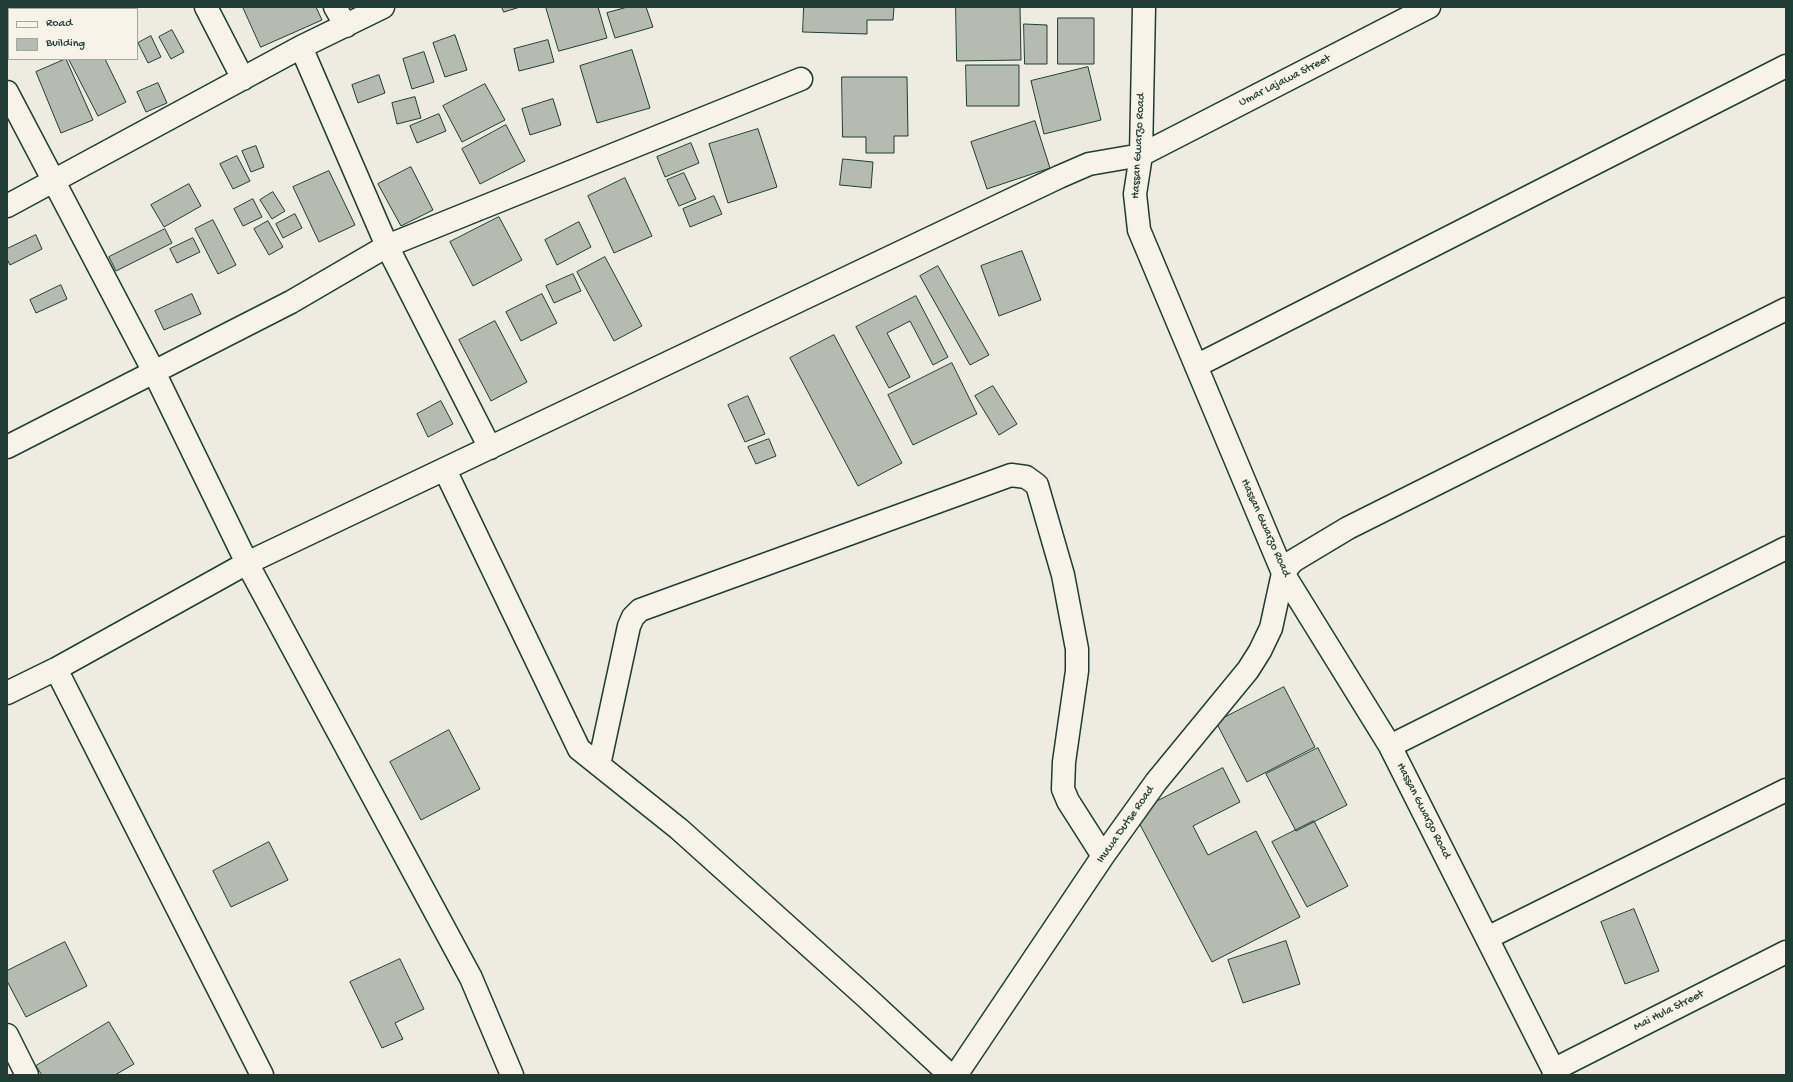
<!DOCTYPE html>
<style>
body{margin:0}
#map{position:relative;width:1793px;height:1082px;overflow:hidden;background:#eeece1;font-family:"Gochi Hand",sans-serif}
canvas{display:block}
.frame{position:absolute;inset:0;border:8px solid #1f3d34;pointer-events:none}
.legend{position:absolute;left:8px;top:8px;width:130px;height:52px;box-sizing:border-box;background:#f7f3e8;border:1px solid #a1aaa0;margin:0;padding:5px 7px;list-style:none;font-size:12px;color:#1f3d34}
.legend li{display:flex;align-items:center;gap:8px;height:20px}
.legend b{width:20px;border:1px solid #a1aaa0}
</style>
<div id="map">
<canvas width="1793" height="1082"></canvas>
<div class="frame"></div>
<ul class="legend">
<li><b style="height:5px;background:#f7f3e8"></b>Road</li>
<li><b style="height:11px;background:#b5bbb0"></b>Building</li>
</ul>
</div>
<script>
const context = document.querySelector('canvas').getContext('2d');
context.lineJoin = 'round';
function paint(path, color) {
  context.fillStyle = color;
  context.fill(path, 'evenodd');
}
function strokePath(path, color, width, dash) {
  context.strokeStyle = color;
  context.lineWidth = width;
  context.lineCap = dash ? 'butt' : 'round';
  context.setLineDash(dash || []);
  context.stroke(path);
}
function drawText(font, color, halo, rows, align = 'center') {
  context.font = font + ' "Gochi Hand",sans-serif';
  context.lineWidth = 3;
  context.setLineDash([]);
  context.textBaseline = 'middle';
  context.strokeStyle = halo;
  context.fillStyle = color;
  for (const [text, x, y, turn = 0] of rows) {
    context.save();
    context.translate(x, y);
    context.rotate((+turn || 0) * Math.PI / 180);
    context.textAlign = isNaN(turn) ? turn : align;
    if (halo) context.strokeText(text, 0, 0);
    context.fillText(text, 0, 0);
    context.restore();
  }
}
const building = new Path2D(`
 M18,7H51L47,9H19Z
 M81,7H99L100,9H79Z
 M243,7H316L322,20L261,47Z
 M502,7H520L504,12Z
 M546,7H598L607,38L559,51Z
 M628,7H646L653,27L615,38L607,13Z
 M804,7H894L893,20H867V34L803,32Z
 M956,7H1020L1021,60L957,61Z
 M1058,18H1094V64H1058Z
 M1024,24L1047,25V64H1025Z
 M172,30L184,52L171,59L159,37Z
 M455,35L467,70L445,77L433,43Z
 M151,36L161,57L148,63L138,43Z
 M548,40L554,62L519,71L514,49Z
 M632,50L650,108L597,123L580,66Z
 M424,52L434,82L412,89L403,59Z
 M66,59L93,120L61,133L36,72Z
 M71,59H105L126,102L98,116L69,60Z
 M966,65H1019V106H967Z
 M1088,67L1101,120L1044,134L1031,81Z
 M379,75L385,93L358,103L352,85Z
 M842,77H907L908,136H894V153H866V137H843Z
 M158,83L167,103L146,112L137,92Z
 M485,84L505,120L462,142L443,106Z
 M415,97L421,118L397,124L392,103Z
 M553,99L561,125L530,135L522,109Z
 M439,114L446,131L417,143L410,126Z
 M1035,121L1050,168L987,189L971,142Z
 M506,125L525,161L480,184L462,149Z
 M758,129L777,187L728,203L709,144Z
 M691,143L699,163L665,177L657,157Z
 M256,146L264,167L251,172L242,151Z
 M237,156L250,181L233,189L220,164Z
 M843,159L873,162L871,188L840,185Z
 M411,167L433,210L401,226L378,184Z
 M329,171L355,225L319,242L293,187Z
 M684,173L696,199L679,206L667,180Z
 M625,178L652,236L614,253L588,196Z
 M189,184L201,206L164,227L151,205Z
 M273,192L285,211L272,219L260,200Z
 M714,196L722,214L690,227L683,209Z
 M253,199L262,217L243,226L234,209Z
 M295,214L302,228L283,238L276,224Z
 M499,217L522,260L473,286L450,242Z
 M213,220L236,265L218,274L195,229Z
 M268,221L283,247L269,255L254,229Z
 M579,222L591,247L557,265L545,240Z
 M165,229L172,243L116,271L109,257Z
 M36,235L42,249L10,265L7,259V249Z
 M193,238L200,252L177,263L170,249Z
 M1022,251L1041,300L999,316L981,266Z
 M605,257L642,326L614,341L577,272Z
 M938,266L989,355L970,365L920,276Z
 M573,274L581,291L554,303L546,286Z
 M61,285L67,299L36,313L30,300Z
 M192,294L201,314L164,330L155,311Z
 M542,294L557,323L521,341L506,312Z
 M916,296L948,357L933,365L910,321L887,333L910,377L889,388L856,327Z
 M495,321L527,382L491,401L459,340Z
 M834,335L902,463L858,486L790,358Z
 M952,363L977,414L913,445L888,395Z
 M993,386L1017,424L999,435L975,396Z
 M748,396L765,434L745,442L728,405Z
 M441,401L453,424L428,437L417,414Z
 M769,439L776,456L756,464L748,447Z
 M1284,687L1315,747L1247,782L1216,722Z
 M449,730L480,789L421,820L390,762Z
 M1318,748L1347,805L1296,831L1266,774Z
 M1223,768L1240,802L1193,826L1208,855L1256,831L1300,917L1212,962L1134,813Z
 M1314,821L1348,886L1307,907L1272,842Z
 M269,842L288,880L231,907L213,871Z
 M1634,909L1659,971L1625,984L1601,922Z
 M1286,941L1300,984L1243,1003L1228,960Z
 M65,942L87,986L26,1017L7,981V971Z
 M400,959L424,1009L395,1023L403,1039L382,1048L350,982Z
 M109,1022L134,1064L115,1075H42L36,1066Z`);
paint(building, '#b5bbb0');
strokePath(building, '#1f3d34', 1);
const minor = new Path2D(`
 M206,7L243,79
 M335,7L346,26
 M1144,7L1141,155L1135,194L1139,230L1283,573L1390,746L1556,1075
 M301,47L387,246L490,448
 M7,92L154,372L247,563L471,978L512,1075
 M7,206L301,47L383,7
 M1196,366L1786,66
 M7,447L291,302L387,246L801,79
 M445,470L579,749L679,829L866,997L950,1075
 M56,669L262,1075
 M7,693L56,669L247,563L1059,177L1089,164L1141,155L1429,7
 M1390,746L1786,548
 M599,765L629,626L633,617L640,610L1011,475L1026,477L1037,485L1063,575L1077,649V671L1064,762L1063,789L1068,801L1103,856
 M1487,938L1786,790
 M7,1035L27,1075
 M1553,1070L1786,952
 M956,1075L1103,856L1156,782L1248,670L1260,651L1271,628L1283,573L1293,561L1348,528L1786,309`);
strokePath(minor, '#1f3d34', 25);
strokePath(minor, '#f7f3e8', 22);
drawText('12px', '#1f3d34', '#f7f3e8', [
 ["Umar Lajawa Street",1285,81,-27],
 ["Hassan Gwarzo Road",1139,146,-87],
 ["Hassan Gwarzo Road",1265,528,66],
 ["Hassan Gwarzo Road",1423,811,63],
 ["Inuwa Dutse Road",1126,825,-55],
 ["Mai Hula Street",1669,1011,-27]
]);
</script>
